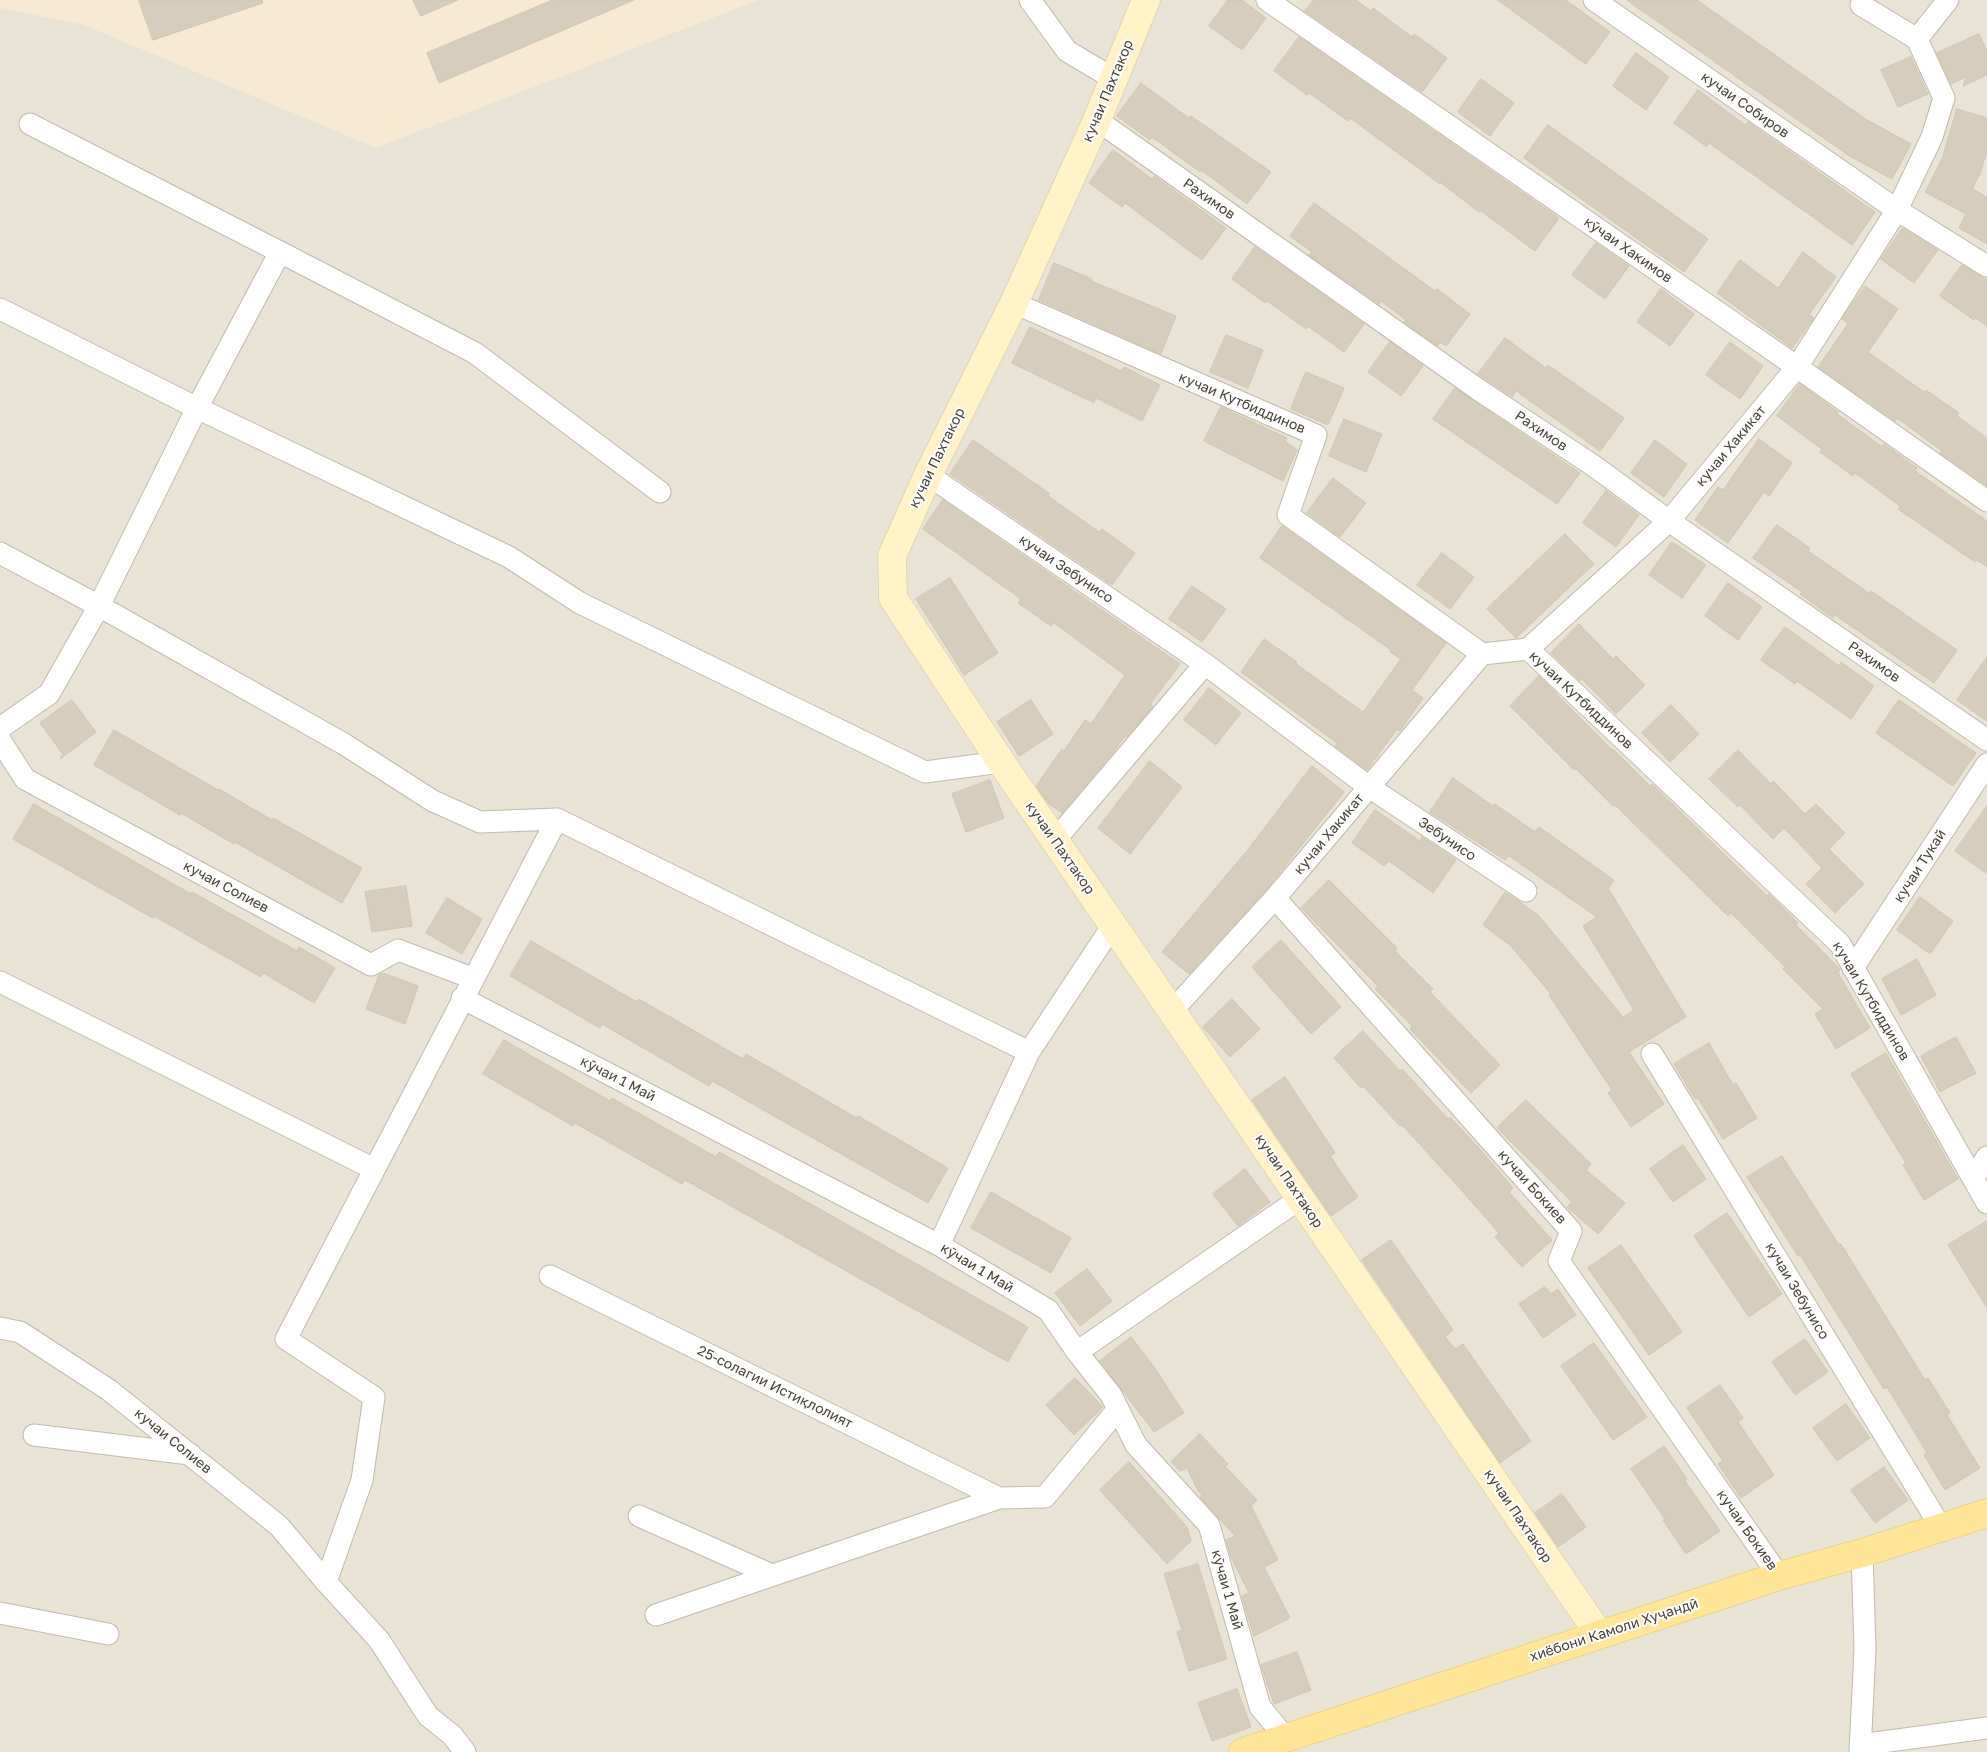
<!DOCTYPE html>
<meta charset="utf-8">
<style>
body{margin:0}
canvas{display:block;background:#f5f1e8}
</style>
<canvas width="1987" height="1752"></canvas>
<script>
const context = document.querySelector('canvas').getContext('2d');
context.lineJoin = 'round';
function paint(path, color) {
  context.fillStyle = color;
  context.fill(path, 'evenodd');
}
function strokePath(path, color, width, dash) {
  context.strokeStyle = color;
  context.lineWidth = width;
  context.lineCap = dash ? 'butt' : 'round';
  context.setLineDash(dash || []);
  context.stroke(path);
}
function drawText(font, color, halo, rows, align = 'center') {
  context.font = font + ' "Golos Text",sans-serif';
  context.lineWidth = 4;
  context.setLineDash([]);
  context.textBaseline = 'middle';
  context.strokeStyle = halo;
  context.fillStyle = color;
  for (const [text, x, y, turn = 0] of rows) {
    context.save();
    context.translate(x, y);
    context.rotate((+turn || 0) * Math.PI / 180);
    context.textAlign = isNaN(turn) ? turn : align;
    if (halo) context.strokeText(text, 0, 0);
    context.fillText(text, 0, 0);
    context.restore();
  }
}
paint(new Path2D(`
 M0,0H1987V1752H0Z`), '#e9e3d5');
paint(new Path2D(`
 M0,0H759L376,148L84,25L0,8Z`), '#f7e9d2');
const building = new Path2D(`
 M139,0H262L263,3L153,40Z
 M413,0H458L421,16Z
 M553,0H634L439,83L427,53Z
 M1228,0H1242L1266,18L1242,50L1209,26Z
 M1314,0H1356L1371,11L1373,8L1412,37L1414,34L1447,58L1422,92L1305,11Z
 M1498,0H1566L1610,32L1586,64Z
 M1627,0H1697L1867,120L1911,144L1892,179L1848,155Z
 M1979,34L1987,51V75L1963,86L1966,77L1951,84L1937,53Z
 M1299,37L1559,218L1535,251L1480,210L1479,212L1441,183L1440,184L1350,118L1348,121L1309,93L1307,95L1274,71Z
 M1636,53L1669,77L1646,110L1613,86Z
 M1911,57L1928,94L1898,107L1881,70Z
 M1481,79L1514,103L1490,136L1458,112Z
 M1141,83L1189,118L1191,116L1271,172L1247,204L1201,170L1200,172L1152,137L1150,140L1117,116Z
 M1698,90L1745,125L1748,122L1875,212L1852,245L1709,143L1707,147L1674,123Z
 M1957,109L1987,118V151L1980,174L1972,189L1987,197V244L1959,228L1966,214L1925,192L1942,159Z
 M1548,125L1708,239L1684,272L1524,158Z
 M1113,150L1152,179L1154,176L1226,228L1202,260L1125,203L1122,207L1089,183Z
 M1314,203L1435,291L1437,289L1470,314L1446,346L1440,342L1438,346L1404,322L1406,320L1381,301L1379,304L1309,255L1312,252L1290,236Z
 M1903,228L1938,250L1914,283L1881,259Z
 M1596,243L1629,266L1605,299L1572,275Z
 M1255,247L1364,324L1344,352L1308,326L1306,329L1267,301L1265,303L1232,279Z
 M1803,252L1836,277L1809,314L1814,318L1792,348L1717,293L1740,260L1778,288Z
 M1054,263L1092,279L1091,281L1176,316L1161,354L1039,300Z
 M1962,265L1987,280V326L1975,318L1974,320L1940,296Z
 M1865,286L1898,309L1868,352L1924,392L1926,390L1959,413L1957,416L1987,438V486L1940,453L1942,451L1897,418L1895,421L1818,367L1848,324L1842,319Z
 M1661,289L1694,314L1670,346L1637,322Z
 M1030,327L1121,371L1124,367L1160,385L1142,421L1096,398L1094,403L1012,363Z
 M1226,335L1263,350L1248,388L1210,372Z
 M1505,338L1546,368L1548,365L1624,418L1600,451L1516,391L1512,397L1478,374Z
 M1390,342L1423,366L1401,396L1368,372Z
 M1730,342L1763,366L1740,399L1706,375Z
 M1306,372L1344,388L1328,425L1291,409Z
 M1800,384L1838,412L1837,414L1882,447L1884,444L1917,468L1915,471L1987,521V567L1977,560L1975,562L1898,509L1900,506L1855,473L1853,476L1820,452L1822,449L1777,416Z
 M1455,388L1580,473L1557,504L1433,419Z
 M1221,407L1287,438L1285,441L1297,450L1283,481L1204,441Z
 M1344,419L1382,434L1366,472L1329,456Z
 M1759,439L1792,463L1769,496L1764,492L1728,543L1695,520L1718,487L1723,490Z
 M973,440L1050,494L1048,496L1099,532L1102,529L1135,553L1112,585L950,474Z
 M1655,440L1687,464L1664,497L1631,473Z
 M1333,478L1366,503L1340,537L1307,513Z
 M1606,491L1639,515L1616,547L1583,523Z
 M943,500L1180,664L1150,704L1153,706L1127,737L1125,736L1112,754L1062,813L1048,803L1036,786L1062,749L1064,751L1085,720L1091,724L1125,675L1054,623L1051,626L1018,603L1021,599L923,529Z
 M1777,525L1810,548L1808,551L1869,593L1871,591L1957,650L1934,683L1835,615L1833,618L1800,594L1802,592L1753,558Z
 M1282,526L1446,643L1412,690L1423,698L1400,731L1397,729L1367,770L1335,746L1337,743L1241,672L1264,639L1297,662L1296,664L1363,712L1401,659L1390,652L1391,650L1260,558Z
 M1565,534L1594,564L1516,638L1487,609Z
 M1672,542L1706,565L1682,598L1649,575Z
 M1442,553L1474,577L1450,609L1417,585Z
 M950,578L998,653L964,675L916,599Z
 M1728,583L1762,607L1738,640L1705,616Z
 M1192,586L1226,609L1202,642L1169,619Z
 M1579,624L1613,659L1616,656L1645,685L1616,714L1582,679L1580,681L1551,653Z
 M1785,627L1839,666L1841,662L1874,686L1851,719L1797,681L1795,684L1761,660Z
 M1987,657V721L1957,700Z
 M1539,676L1612,750L1613,749L1650,786L1652,784L1767,896L1769,894L1798,923L1796,925L1839,968L1840,970L1838,973L1870,1028L1836,1049L1815,1014L1823,1009L1783,969L1785,967L1731,913L1728,916L1615,805L1613,806L1576,769L1574,770L1510,706Z
 M1209,688L1241,713L1216,745L1184,720Z
 M72,700L96,732L60,759L64,752L62,753L40,723Z
 M1031,700L1053,734L1019,756L997,722Z
 M1899,700L1976,753L1953,786L1876,733Z
 M1671,705L1699,734L1670,762L1642,733Z
 M114,730L218,790L219,789L272,820L273,818L362,868L342,903L235,842L234,844L181,813L180,815L94,765Z
 M1738,750L1771,784L1773,781L1805,814L1816,804L1845,833L1829,849L1864,884L1835,913L1806,884L1822,868L1784,828L1773,839L1740,805L1738,807L1709,779Z
 M1150,761L1182,787L1130,854L1098,828Z
 M1312,766L1344,792L1266,890L1189,974L1162,952L1250,847Z
 M1453,778L1493,806L1495,804L1535,832L1539,827L1614,880L1608,888L1686,1017L1629,1052L1664,1104L1631,1127L1608,1093L1612,1090L1549,995L1551,994L1510,945L1483,925L1505,892L1520,902L1538,915L1623,1017L1634,1010L1583,926L1597,917L1509,856L1505,860L1430,812Z
 M990,780L1004,818L966,832L952,794Z
 M34,804L191,894L192,892L297,951L299,947L335,968L314,1003L263,973L261,977L154,916L153,918L13,839Z
 M1987,806V874L1955,851Z
 M1375,810L1420,841L1422,837L1456,860L1433,893L1389,861L1384,866L1352,843Z
 M1329,880L1397,948L1395,951L1433,989L1430,992L1500,1065L1471,1093L1410,1029L1412,1026L1375,989L1378,986L1301,908Z
 M406,886L412,926L372,932L365,892Z
 M1920,897L1953,921L1930,954L1897,930Z
 M447,898L482,919L462,954L426,933Z
 M1281,940L1341,1007L1311,1034L1252,967Z
 M531,941L637,1002L639,999L743,1059L746,1054L857,1118L858,1116L948,1168L928,1203L712,1081L709,1086L602,1024L600,1028L510,976Z
 M1917,959L1936,995L1901,1015L1882,979Z
 M383,973L418,986L405,1024L366,1009L379,975Z
 M1232,999L1260,1029L1230,1057L1203,1027Z
 M1363,1031L1400,1071L1402,1069L1448,1119L1450,1117L1478,1147L1513,1188L1509,1192L1552,1240L1522,1267L1495,1237L1499,1233L1457,1185L1402,1125L1400,1126L1363,1086L1361,1088L1334,1058Z
 M1956,1037L1976,1073L1940,1092L1921,1056Z
 M504,1040L610,1101L612,1098L716,1157L719,1152L1028,1327L1008,1362L685,1180L682,1184L575,1123L573,1126L483,1074Z
 M1709,1043L1733,1085L1736,1083L1757,1118L1723,1139L1698,1098L1695,1099L1674,1064Z
 M1886,1053L1958,1179L1924,1200L1903,1165L1906,1163L1851,1074Z
 M1285,1077L1335,1153L1330,1156L1358,1197L1331,1216L1252,1100Z
 M1526,1100L1591,1164L1586,1170L1625,1203L1598,1234L1567,1207L1572,1202L1497,1128Z
 M1683,1145L1706,1179L1673,1202L1650,1169Z
 M1782,1156L1839,1245L1841,1244L1925,1380L1928,1378L1950,1413L1947,1415L1980,1468L1945,1490L1924,1455L1927,1453L1887,1387L1884,1389L1800,1255L1798,1256L1747,1177Z
 M1245,1169L1270,1202L1238,1226L1213,1194Z
 M991,1192L1071,1238L1051,1273L971,1228Z
 M1727,1213L1782,1294L1749,1317L1694,1236Z
 M1987,1221V1308L1948,1245Z
 M1391,1240L1453,1330L1445,1337L1455,1349L1463,1344L1531,1441L1500,1463L1362,1260Z
 M1621,1245L1682,1332L1649,1355L1588,1268Z
 M1087,1269L1112,1301L1080,1326L1055,1293Z
 M1545,1287L1551,1294L1558,1289L1576,1315L1543,1338L1519,1304Z
 M1131,1337L1154,1367L1184,1413L1154,1432L1100,1361Z
 M1805,1339L1828,1372L1795,1395L1772,1362Z
 M1594,1343L1647,1417L1613,1440L1561,1366Z
 M1075,1378L1103,1407L1074,1435L1046,1405Z
 M1720,1385L1743,1418L1738,1422L1774,1475L1741,1498L1718,1464L1723,1461L1687,1408Z
 M1846,1404L1870,1438L1837,1461L1813,1428Z
 M1200,1434L1228,1464L1225,1466L1257,1500L1251,1506L1278,1560L1264,1567L1290,1618L1254,1636L1242,1596L1249,1593L1231,1557L1226,1540L1235,1536L1200,1497L1202,1495L1198,1491L1187,1468L1180,1471L1171,1462Z
 M1664,1446L1687,1479L1685,1481L1720,1531L1686,1554L1663,1520L1665,1519L1631,1469Z
 M1129,1462L1187,1527L1191,1541L1167,1564L1100,1490Z
 M1884,1467L1908,1500L1875,1523L1851,1490Z
 M1562,1494L1586,1527L1558,1547L1535,1513Z
 M1198,1564L1227,1659L1189,1671L1177,1632L1182,1630L1164,1574Z
 M1297,1652L1311,1690L1274,1704L1261,1665Z
 M1237,1689L1251,1727L1212,1741L1198,1703Z`);
paint(building, '#d7cdbc');
strokePath(building, '#d2c6af', 1);
const street = new Path2D(`
 M1030,0L1067,51L1114,79
 M1267,0L1797,367L1987,501
 M1594,0L1897,210L1987,266
 M1917,39L1948,0
 M1097,120L1479,390L1594,466L1669,521L1987,740
 M30,124L280,252
 M1014,303L1316,435L1288,515L1482,654L1528,649L1840,944L1987,1203
 M0,309L197,408L509,557L580,603L925,772L1001,762
 M928,475L1205,664L1369,787L1526,891
 M0,553L99,606L344,744L433,801L480,822L557,819L1029,1052
 M1528,649L1669,521L1797,367L1897,210L1932,137L1944,98L1917,39L1861,5
 M0,728L49,694L99,606L197,408L280,252L475,353L660,492
 M0,740L25,779L371,965L398,950L472,978
 M1055,840L1205,664
 M1275,898L1571,1231L1559,1261L1779,1576
 M1853,968L1987,764
 M0,982L374,1169
 M462,998L939,1245L1048,1310L1077,1352L1111,1395L1136,1445L1209,1525L1260,1707L1285,1737
 M1172,1011L1275,898L1482,654
 M1652,1054L1942,1529
 M1973,1179L1987,1157
 M939,1245L1029,1052L1113,925
 M550,1276L999,1498
 M0,1328L20,1332L109,1390L279,1526L326,1582
 M1077,1352L1301,1198
 M34,1435L190,1454
 M639,1516L772,1575
 M0,1613L108,1634
 M656,1615L999,1498L1045,1497L1118,1409
 M1860,1745L1987,1728
 M465,1752L452,1735L428,1716L379,1640L326,1582L362,1480L374,1397L286,1339L557,819
 M1860,1752L1865,1649L1862,1553`);
const secondary = new Path2D(`
 M1146,0L1097,120L1014,303L928,475L892,556L893,598L1001,762L1599,1634`);
const primary = new Path2D(`
 M1243,1752L1779,1576L1862,1553L1987,1513`);
strokePath(street, '#c1b9aa', 23);
strokePath(secondary, '#d7c796', 29);
strokePath(primary, '#e9c561', 29);
strokePath(street, '#fff', 21);
strokePath(secondary, '#fff3c7', 28);
strokePath(primary, '#ffe596', 28);
drawText('14px', '#484236', '#fff', [
 ["кучаи Пахтакор",1108,91,-67],
 ["кучаи Собиров",1745,105,35],
 ["Рахимов",1209,199,35],
 ["кӯчаи Хакимов",1628,250,35],
 ["кучаи Кутбиддинов",1242,403,23],
 ["Рахимов",1541,431,34],
 ["кучаи Хакикат",1731,446,-50],
 ["кучаи Пахтакор",937,458,-64],
 ["кучаи Зебунисо",1066,569,34],
 ["Рахимов",1874,662,35],
 ["кучаи Кутбиддинов",1581,700,43],
 ["кучаи Хакикат",1329,834,-50],
 ["Зебунисо",1447,839,34],
 ["кучаи Пахтакор",1060,848,55],
 ["кучаи Тукай",1920,866,-57],
 ["кучаи Солиев",226,887,28],
 ["кучаи Кутбиддинов",1871,1001,59],
 ["кӯчаи 1 Май",618,1079,27],
 ["кучаи Пахтакор",1289,1181,56],
 ["кучаи Бокиев",1532,1187,48],
 ["кӯчаи 1 Май",977,1268,31],
 ["кучаи Зебунисо",1797,1291,59],
 ["25-солагии Истиқлолият",775,1387,26],
 ["кучаи Солиев",173,1441,39],
 ["кучаи Пахтакор",1518,1516,56],
 ["кучаи Бокиев",1747,1530,55],
 ["кӯчаи 1 Май",1227,1590,74],
 ["хиёбони Камоли Хуҷандӣ",1614,1630,-18]
]);
</script>
